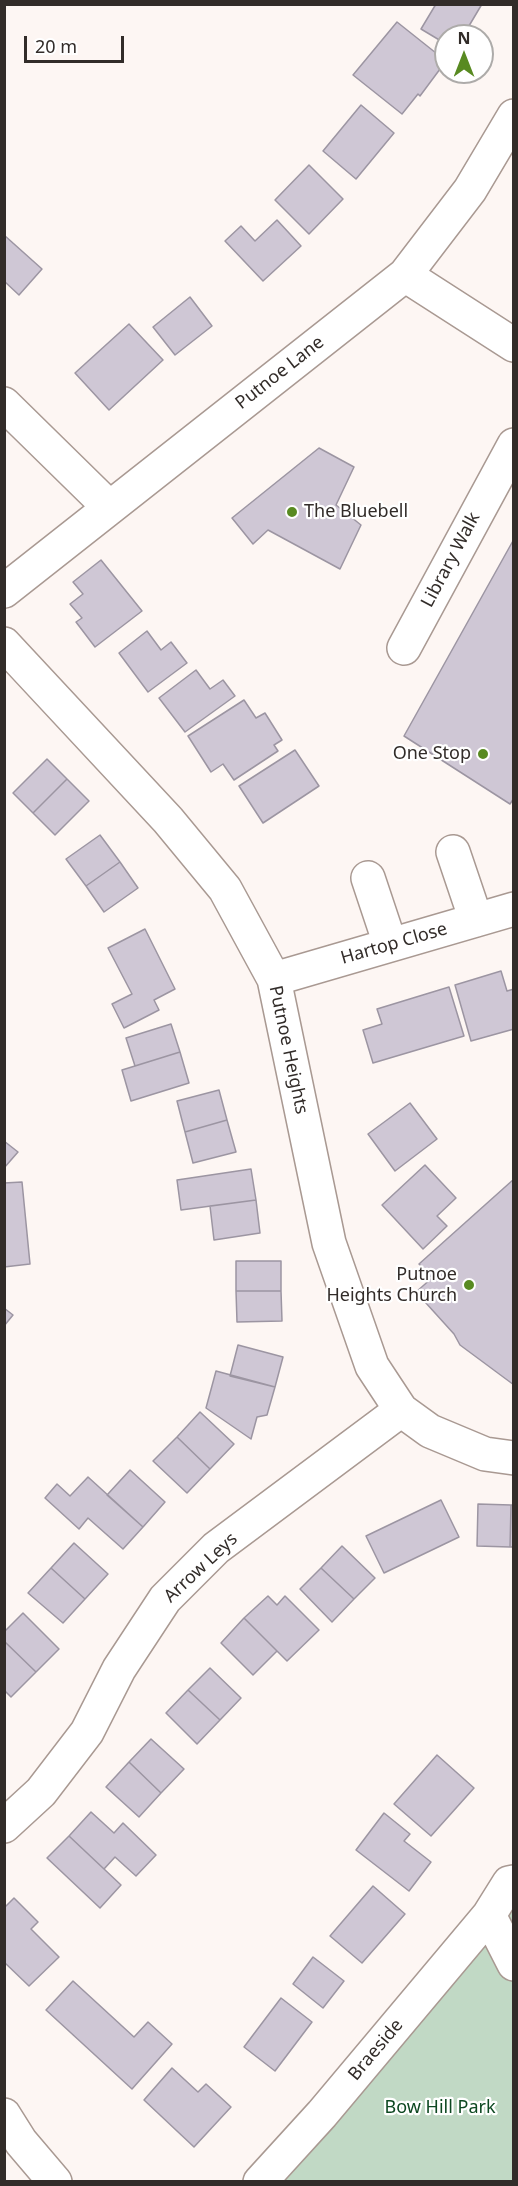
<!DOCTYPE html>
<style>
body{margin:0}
#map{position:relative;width:518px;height:2186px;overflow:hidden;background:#fdf6f3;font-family:"Noto Sans",sans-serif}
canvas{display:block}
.frame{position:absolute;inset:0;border:6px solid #322c29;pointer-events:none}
.north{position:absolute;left:434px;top:24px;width:60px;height:60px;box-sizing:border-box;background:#fff;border:2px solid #adaba9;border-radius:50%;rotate:0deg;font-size:16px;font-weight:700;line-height:24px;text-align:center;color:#322c29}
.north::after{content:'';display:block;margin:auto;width:21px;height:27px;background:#588a21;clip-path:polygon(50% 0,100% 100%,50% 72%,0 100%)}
.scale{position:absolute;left:24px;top:36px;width:100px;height:27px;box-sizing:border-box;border:3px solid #322c29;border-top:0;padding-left:8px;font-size:18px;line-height:21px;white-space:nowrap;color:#322c29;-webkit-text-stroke:4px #fff;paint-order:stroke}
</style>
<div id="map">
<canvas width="518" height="2186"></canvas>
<div class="frame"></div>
<div class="north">N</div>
<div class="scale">20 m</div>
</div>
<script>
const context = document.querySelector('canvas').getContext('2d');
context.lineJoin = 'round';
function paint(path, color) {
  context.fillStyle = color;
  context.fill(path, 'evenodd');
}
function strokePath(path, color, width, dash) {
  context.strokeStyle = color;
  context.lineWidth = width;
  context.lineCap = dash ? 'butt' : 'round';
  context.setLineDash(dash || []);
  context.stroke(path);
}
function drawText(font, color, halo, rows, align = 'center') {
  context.font = font + ' "Noto Sans",sans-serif';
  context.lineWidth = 4.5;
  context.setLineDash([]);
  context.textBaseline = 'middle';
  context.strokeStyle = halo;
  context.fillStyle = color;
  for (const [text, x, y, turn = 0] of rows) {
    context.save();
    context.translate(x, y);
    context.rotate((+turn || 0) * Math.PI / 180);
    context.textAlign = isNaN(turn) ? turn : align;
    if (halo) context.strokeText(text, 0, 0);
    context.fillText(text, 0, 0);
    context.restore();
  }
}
paint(new Path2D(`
 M513,1897V2181L274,2182Z`), '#c1d9c5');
const building = new Path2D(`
 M436,4H482L463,36H446V44L421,29Z
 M397,22L446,61L420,96L418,94L402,114L353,75Z
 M361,105L394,133L356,179L323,151Z
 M309,165L343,199L309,234L275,200Z
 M277,220L301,246L263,281L225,241L241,226L255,241Z
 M4,235L42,269L19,295L4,281Z
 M190,297L212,326L175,355L153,327Z
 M129,324L163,360L109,410L75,373Z
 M319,448L354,467L336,505L361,525L340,569L268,530L253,544L232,518Z
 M514,539V798L510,804L404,736Z
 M101,560L142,611L95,647L76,622L82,618L70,604L83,594L73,582Z
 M147,631L161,650L171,642L187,663L148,692L119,653Z
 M196,670L210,689L223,680L235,696L185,732L159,698Z
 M244,700L256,718L265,713L282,740L274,745L278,751L234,780L223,764L211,772L188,736Z
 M295,750L319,786L263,823L239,786Z
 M47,759L67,779L33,813L13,793Z
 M67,779L89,801L55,835L33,813Z
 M100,835L120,862L86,886L66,859Z
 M120,862L138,888L104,912L86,886Z
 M145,929L175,989L154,1000L159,1010L124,1028L112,1004L132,994L108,948Z
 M501,971L507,991L514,989V1029L471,1041L455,985Z
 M449,987L464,1036L373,1063L363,1030L382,1024L377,1009Z
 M171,1024L180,1052L135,1066L126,1038Z
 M180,1052L189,1083L131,1101L122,1070Z
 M219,1090L227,1120L185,1132L177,1101Z
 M410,1103L437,1139L395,1171L368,1134Z
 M227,1120L236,1152L193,1163L185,1132Z
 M4,1141L18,1152L4,1168Z
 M425,1165L456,1198L437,1216L447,1226L423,1249L382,1205Z
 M251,1169L256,1200L181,1210L177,1180Z
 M514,1179V1385L460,1345L454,1334L416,1292L432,1278L419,1264Z
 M22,1182L30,1264L4,1267V1183Z
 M256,1200L260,1233L214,1240L210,1206Z
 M236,1261H281V1291H236Z
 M236,1291H281L282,1321L237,1322Z
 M4,1308L13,1315L4,1326Z
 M238,1345L283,1357L275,1387L230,1376Z
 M216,1371L275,1387L267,1415L257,1417L251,1439L206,1408Z
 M200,1412L234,1444L210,1469L177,1437Z
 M177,1437L210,1469L187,1493L153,1461Z
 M130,1470L165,1502L143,1527L107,1495Z
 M88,1477L143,1527L123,1549L88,1518L79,1529L45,1498L57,1484L70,1496Z
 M441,1500L459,1537L384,1573L366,1536Z
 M478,1504L511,1505L510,1547L477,1546Z
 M511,1505H514V1547H510Z
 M74,1543L108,1574L85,1599L51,1568Z
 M342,1546L375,1578L354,1599L321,1568Z
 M51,1568L85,1599L63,1623L28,1593Z
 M321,1568L354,1599L332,1622L300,1589Z
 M268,1596L277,1605L285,1596L319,1630L287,1661L244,1618Z
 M23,1613L59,1649L36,1672L4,1641V1632Z
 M244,1618L277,1651L253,1675L221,1643Z
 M4,1641L36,1672L11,1697L4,1690Z
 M210,1668L241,1698L220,1720L188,1690Z
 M188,1690L220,1720L197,1744L166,1713Z
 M151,1739L184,1769L161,1793L129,1762Z
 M437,1755L474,1788L431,1836L394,1804Z
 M129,1762L161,1793L139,1817L106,1787Z
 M91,1812L114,1833L123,1823L156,1855L136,1876L115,1857L104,1869L69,1836Z
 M384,1813L410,1834L404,1841L431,1862L409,1891L356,1850Z
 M69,1836L121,1885L100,1908L47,1858Z
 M373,1886L405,1914L362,1963L330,1936Z
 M14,1898L38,1922L31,1929L59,1957L29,1986L4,1962V1908Z
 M313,1957L344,1981L323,2008L293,1984Z
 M73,1981L134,2037L148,2022L172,2044L132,2089L46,2010Z
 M281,1998L312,2022L275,2071L244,2047Z
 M172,2068L198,2092L206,2084L231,2107L194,2147L144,2100Z`);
paint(building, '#cfc7d5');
strokePath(building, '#9c95a2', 1.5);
const minor = new Path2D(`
 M405,275L514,345
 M4,404L109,507
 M4,591L405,275L470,190L514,116
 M4,644L168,820L225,889L274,979L329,1243L372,1366L401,1410L430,1431L485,1454L514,1458
 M404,648L514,445
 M453,852L476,920
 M368,878L390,944
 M274,979L514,909
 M4,1826L41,1792L87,1732L119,1669L165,1599L216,1548L401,1410
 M514,1882L509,1883L489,1915L514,1964
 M4,2115L21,2142L55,2182
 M260,2182L322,2114L489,1915`);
strokePath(minor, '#a99992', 36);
strokePath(minor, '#fff', 33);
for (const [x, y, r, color] of [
 [292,512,6,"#588a21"],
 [483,754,6,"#588a21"],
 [469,1285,6,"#588a21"]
]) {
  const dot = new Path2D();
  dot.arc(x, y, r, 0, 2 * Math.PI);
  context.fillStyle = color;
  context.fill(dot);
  strokePath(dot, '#fff', 2);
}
drawText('18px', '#322c29', '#fff', [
 ["Putnoe Lane",280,373,-38],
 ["Library Walk",451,560,-62],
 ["Hartop Close",394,944,-16],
 ["Putnoe Heights",288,1050,78],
 ["Arrow Leys",201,1568,-43],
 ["Braeside",376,2050,-50]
]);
drawText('18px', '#322c29', '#fff', [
 ["The Bluebell",304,512,"left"],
 ["One Stop",471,754],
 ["Putnoe",457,1275],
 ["Heights Church",457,1296]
], 'right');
drawText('18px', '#0d4821', '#fff', [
 ["Bow Hill Park",440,2108]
]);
</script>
